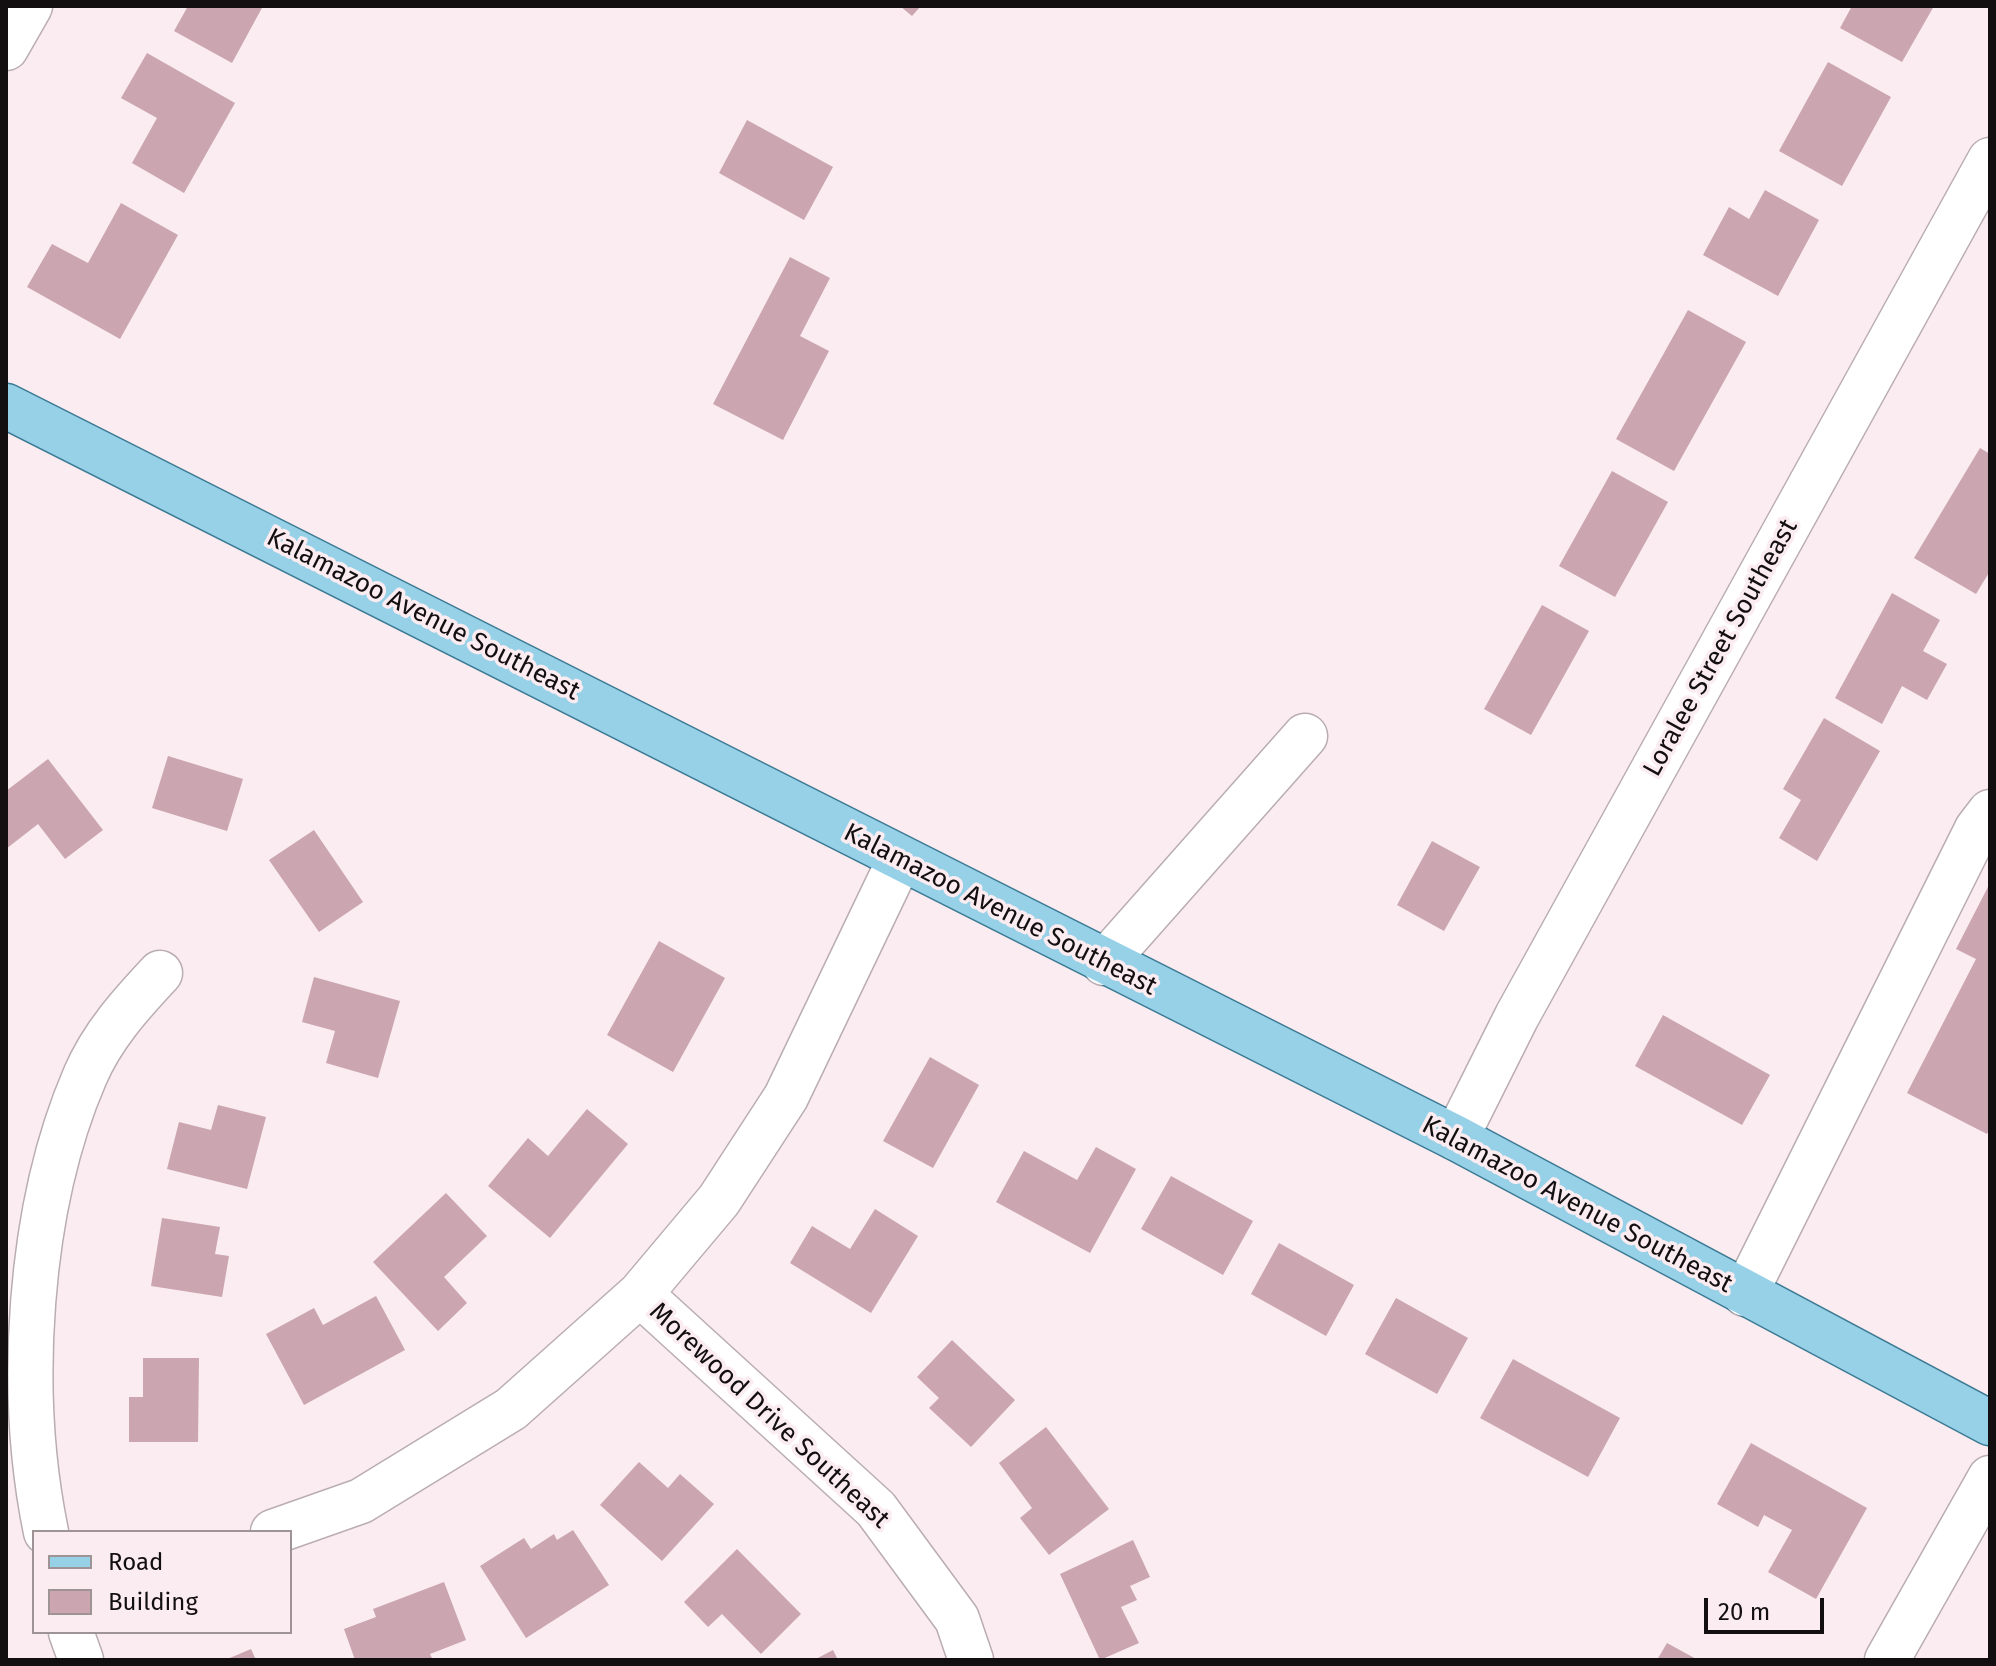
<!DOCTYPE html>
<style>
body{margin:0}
#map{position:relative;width:1996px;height:1666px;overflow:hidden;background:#faecf0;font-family:"Fira Sans",sans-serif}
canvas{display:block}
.frame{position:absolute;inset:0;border:8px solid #130f10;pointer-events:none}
.legend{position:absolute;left:32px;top:1530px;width:260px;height:104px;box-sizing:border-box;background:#faecf0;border:2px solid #9e9496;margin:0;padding:10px 14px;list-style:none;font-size:24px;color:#130f10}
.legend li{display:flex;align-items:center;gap:16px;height:40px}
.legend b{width:40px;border:2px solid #9e9496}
.scale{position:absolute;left:1704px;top:1598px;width:120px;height:36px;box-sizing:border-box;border:4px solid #130f10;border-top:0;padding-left:10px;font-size:24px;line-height:28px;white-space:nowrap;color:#130f10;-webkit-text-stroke:6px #faecf0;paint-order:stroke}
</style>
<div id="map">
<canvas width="1996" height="1666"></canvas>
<div class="frame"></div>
<ul class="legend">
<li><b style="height:10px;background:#97d1e8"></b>Road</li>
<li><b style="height:22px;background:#cba5b0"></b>Building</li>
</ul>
<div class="scale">20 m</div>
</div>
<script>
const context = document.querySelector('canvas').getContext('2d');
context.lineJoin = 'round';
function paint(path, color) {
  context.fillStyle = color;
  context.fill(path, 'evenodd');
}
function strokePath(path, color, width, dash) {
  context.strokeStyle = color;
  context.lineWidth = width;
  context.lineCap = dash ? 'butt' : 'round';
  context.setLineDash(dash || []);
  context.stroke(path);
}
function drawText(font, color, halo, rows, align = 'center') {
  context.font = font + ' "Fira Sans",sans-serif';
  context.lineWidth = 7;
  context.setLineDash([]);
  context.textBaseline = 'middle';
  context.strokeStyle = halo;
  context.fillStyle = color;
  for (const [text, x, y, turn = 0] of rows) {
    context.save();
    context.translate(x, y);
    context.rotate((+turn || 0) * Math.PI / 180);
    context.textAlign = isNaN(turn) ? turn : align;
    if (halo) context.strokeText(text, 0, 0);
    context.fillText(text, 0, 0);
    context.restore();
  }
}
paint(new Path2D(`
 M188,6H263L232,63L174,31Z
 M900,6H921L912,16Z
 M1852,6H1934L1902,62L1840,28Z
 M147,53L235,103L184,193L132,163L157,118L121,98Z
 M1828,62L1891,97L1842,186L1779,151Z
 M747,120L833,167L804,220L719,173Z
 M1765,190L1819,220L1778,296L1703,255L1729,207L1749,219Z
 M121,203L178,235L120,339L27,287L52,244L88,263Z
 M790,257L830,278L800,336L829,351L783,440L713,404Z
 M1688,310L1746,342L1674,471L1616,439Z
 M1980,448L1990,454V571L1976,594L1914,558Z
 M1612,471L1668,502L1615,597L1559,566Z
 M1892,593L1940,620L1923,651L1947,664L1927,700L1902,686L1882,724L1835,698Z
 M1542,605L1589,631L1531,735L1484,709Z
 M1824,718L1880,751L1817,861L1779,838L1801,800L1783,789Z
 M168,756L243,779L227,831L152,808Z
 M48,759L103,830L65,859L38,824L6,849V791Z
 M314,830L363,902L319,932L269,860Z
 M1432,841L1480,867L1444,931L1397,905Z
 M1990,883V1128L1987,1134L1907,1093L1976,959L1956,949Z
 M659,941L725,978L673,1072L607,1035Z
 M314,977L400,1001L378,1078L326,1063L335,1031L302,1022Z
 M1663,1015L1770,1075L1742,1125L1635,1066Z
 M930,1057L979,1085L933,1168L883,1141Z
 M218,1105L266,1117L247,1189L167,1169L179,1122L211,1130Z
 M587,1109L628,1144L550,1238L488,1186L528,1138L548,1156Z
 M1096,1147L1136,1169L1090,1253L996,1202L1024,1151L1077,1180Z
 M1171,1176L1253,1221L1223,1275L1141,1229Z
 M446,1193L487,1236L444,1277L467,1303L438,1331L373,1262Z
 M875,1209L918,1236L871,1313L790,1263L812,1226L850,1249Z
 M162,1218L220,1227L215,1254L229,1256L222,1297L151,1286Z
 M1279,1243L1354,1285L1326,1336L1251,1294Z
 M376,1296L405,1350L304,1405L266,1334L314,1308L323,1325Z
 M1396,1298L1468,1338L1437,1394L1365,1354Z
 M952,1340L1015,1400L971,1447L929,1408L939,1398L917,1377Z
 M143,1358H199L198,1442H129V1397H143Z
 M1513,1359L1620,1418L1588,1477L1480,1418Z
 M1046,1427L1109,1509L1049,1555L1020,1518L1032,1508L999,1463Z
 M1751,1443L1867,1508L1816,1599L1768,1572L1792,1530L1764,1515L1758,1527L1717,1504Z
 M639,1462L668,1488L680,1474L714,1504L662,1561L600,1505Z
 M573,1530L609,1585L526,1638L480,1566L524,1538L531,1549L554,1534L557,1540Z
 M1133,1540L1150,1577L1130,1586L1137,1600L1121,1607L1139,1643L1100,1660L1060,1574Z
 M737,1549L801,1614L761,1654L722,1614L708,1627L684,1602Z
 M444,1582L466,1640L430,1654L433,1660H355L344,1629L376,1617L373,1609Z
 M1667,1643L1698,1660H1657Z
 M251,1649L256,1660H225Z
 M833,1650L838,1660H814Z`), '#cba5b0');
const minor = new Path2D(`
 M6,48L30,6
 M1104,963L1305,736
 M1456,1138L1517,1016L1990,160
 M640,1294L876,1509L957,1619L971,1660
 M1745,1294L1977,829L1990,812
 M46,1532C17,1392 28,1208 85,1076C102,1036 131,1004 160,973
 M273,1532L361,1501L511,1409L640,1294L719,1200L786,1097L900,859
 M71,1632L81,1660
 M1887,1660L1990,1478`);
const major = new Path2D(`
 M6,406L1456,1138L1990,1423`);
strokePath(minor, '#baadb1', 47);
strokePath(major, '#3c7a93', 47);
strokePath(minor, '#fff', 44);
strokePath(major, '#97d1e8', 44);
drawText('26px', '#130f10', '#faecf0', [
 ["Kalamazoo Avenue Southeast",423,615,27],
 ["Loralee Street Southeast",1721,648,-61],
 ["Kalamazoo Avenue Southeast",1000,910,27],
 ["Kalamazoo Avenue Southeast",1577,1205,28],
 ["Morewood Drive Southeast",769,1416,43]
]);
</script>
